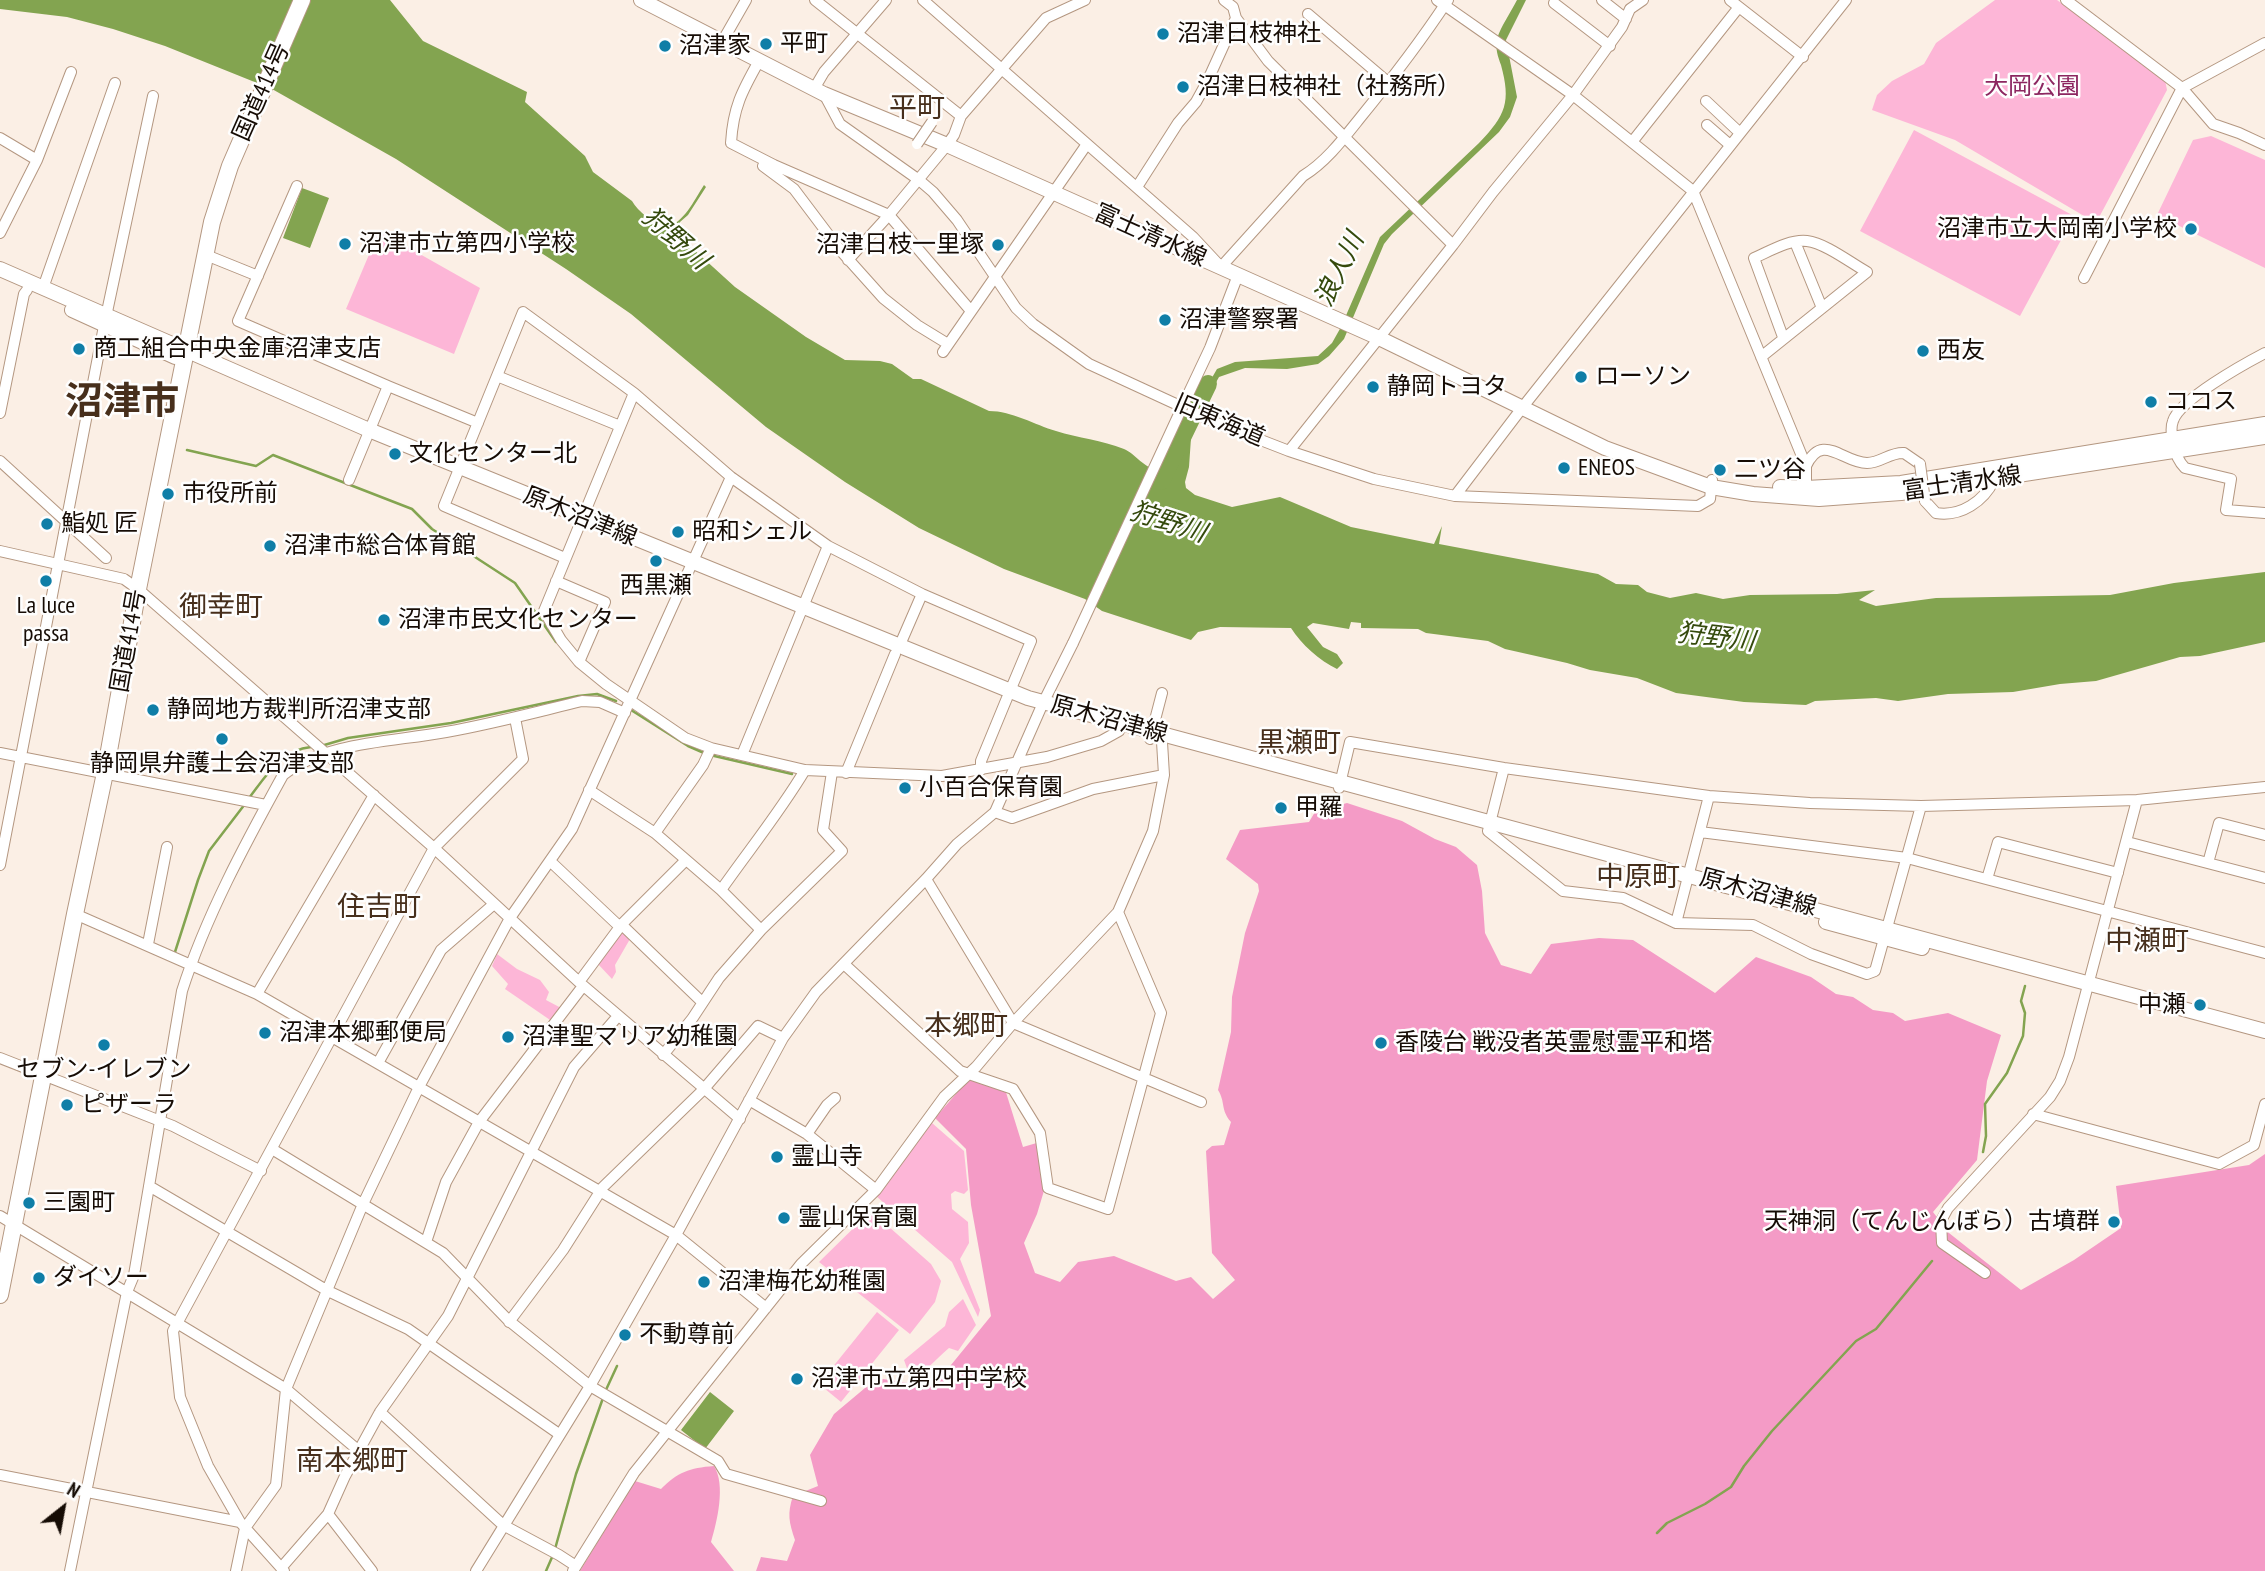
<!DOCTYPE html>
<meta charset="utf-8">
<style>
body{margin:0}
#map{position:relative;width:2265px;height:1571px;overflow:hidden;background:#fbefe5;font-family:"PT Sans Narrow",sans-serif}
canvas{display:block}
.north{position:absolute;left:28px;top:1473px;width:70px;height:70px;-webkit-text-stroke:5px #fefefe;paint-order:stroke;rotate:31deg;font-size:19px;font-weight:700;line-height:28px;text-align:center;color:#160c05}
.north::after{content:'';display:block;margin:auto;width:24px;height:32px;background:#160c05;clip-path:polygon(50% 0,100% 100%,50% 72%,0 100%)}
</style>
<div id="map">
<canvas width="2265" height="1571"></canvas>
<div class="north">N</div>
</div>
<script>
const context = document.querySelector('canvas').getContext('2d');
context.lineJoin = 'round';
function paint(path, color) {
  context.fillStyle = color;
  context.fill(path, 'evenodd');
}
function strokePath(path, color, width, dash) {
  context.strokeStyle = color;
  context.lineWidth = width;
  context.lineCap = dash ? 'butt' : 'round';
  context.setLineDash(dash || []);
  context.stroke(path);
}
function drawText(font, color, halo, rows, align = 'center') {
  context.font = font + ' "PT Sans Narrow","Noto Sans JP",sans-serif';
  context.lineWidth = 5;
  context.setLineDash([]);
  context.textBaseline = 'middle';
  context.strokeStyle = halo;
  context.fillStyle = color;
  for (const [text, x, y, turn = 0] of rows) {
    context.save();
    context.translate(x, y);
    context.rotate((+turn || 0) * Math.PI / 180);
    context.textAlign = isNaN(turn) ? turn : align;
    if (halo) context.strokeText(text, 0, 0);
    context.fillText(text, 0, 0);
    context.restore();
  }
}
paint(new Path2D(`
 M1995,0H2057L2165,80L2167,90L2096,223L1955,140L1872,110L1877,95L1892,81L1924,64L1936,43Z
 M1914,130L2074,216L2020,316L1860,231Z
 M2211,136L2265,160V268L2157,215L2193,140Z
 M379,231L480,288L454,354L346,309Z
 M620,930L630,939L615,965L616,972L612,979L598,964Z
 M497,954L517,969L540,980L549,992L546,1000L563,1009L553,1022L505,989L508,984L492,966Z
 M932,1123L964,1151L968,1190L964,1194L955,1191L951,1194L952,1209L968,1222L969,1243L960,1259L980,1310L978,1317L952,1262L876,1196Z
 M871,1211L931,1264L941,1281L935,1302L910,1334L819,1262Z
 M963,1299L976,1325L958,1351L949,1348C938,1357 930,1367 918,1376L908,1371L904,1360L945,1326L949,1312Z
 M877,1312L899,1330L841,1402L819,1384Z`), '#fdb6d7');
paint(new Path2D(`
 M1347,803L1402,821L1435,839L1456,847L1477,865L1482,891L1485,933L1501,965L1531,974L1551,944L1599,938L1633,940L1715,993L1756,957L1811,977L1836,994L1853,997L1873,1010L1893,1013L1905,1021L1948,1013L2001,1035L1987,1081L1977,1160L1933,1212L1949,1233L2021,1290L2074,1260L2121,1228L2116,1186L2249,1165L2265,1154V1571H756L761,1557L787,1561L795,1540C789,1522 787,1514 793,1496L818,1486L810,1455L834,1414L865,1388L883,1379L933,1387L991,1316L971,1205L966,1149L935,1118L969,1079L1004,1086L1023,1147L1040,1142L1046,1184L1037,1214L1024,1243L1035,1273L1060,1282L1078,1262L1114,1256L1176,1281L1191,1277L1213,1299L1235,1280L1212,1253L1206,1151L1212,1146L1224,1145L1231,1122C1220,1109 1226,1103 1218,1090L1231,1032L1232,997L1245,933L1259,891L1258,884L1226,859L1240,830L1309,822L1315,812Z
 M714,1466C726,1485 717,1522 711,1542L734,1571H580L635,1481L661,1489C678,1472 689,1468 714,1466Z`), '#f49bc6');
paint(new Path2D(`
 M0,0H390L423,41L527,92L525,102L585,156L593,172L632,201C638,212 653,222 664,228C684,224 694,200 704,185L706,187L688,215L680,222V237L735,287L806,337L845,360L880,361L892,364L913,379H921L989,411C1012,411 1035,425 1056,431C1078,438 1102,440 1124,449C1136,454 1147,472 1160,469C1173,467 1180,447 1185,437L1191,438L1189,467L1185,482L1186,488L1195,495L1232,507L1280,497L1351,527L1434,544L1442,526L1439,544L1598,574L1616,584L1638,585L1647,592L1670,598L1696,593L1723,599L1750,595L1837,594L1875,590L1859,600L1876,606L1936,598L2110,595L2174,583L2265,572V642L2200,656L2180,657L2096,681L2060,684L2013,692L1948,694L1898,701L1876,698L1815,701L1806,705L1744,702L1676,693L1637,678L1590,670L1567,663L1505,649L1488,641L1426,633L1418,629L1361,628V623L1351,622L1349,629L1313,623L1307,627L1323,647L1337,654L1343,663L1337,669C1320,661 1301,644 1291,628L1220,627L1198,632L1191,640L1102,611L1085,599L1004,569L919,528L845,482L766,427L631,314L566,269L396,159L272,89L165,46L113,29L67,17L0,9Z
 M1517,0H1526L1506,40L1517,97L1510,117L1499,132L1392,234L1384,244L1344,339L1329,356L1318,364L1287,369L1245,368L1219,377L1204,404L1198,402L1217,369L1235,362L1318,356L1332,343L1341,327L1380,237L1479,143C1506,115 1511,102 1501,65C1498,57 1495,48 1497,39C1501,26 1511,12 1517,0Z
 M302,188L329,198L310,248L283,238Z
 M710,1392L734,1411L705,1449L681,1430Z`), '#83a450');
strokePath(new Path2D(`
 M187,450L256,466L273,455L412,509L432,529L515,583L556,642
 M631,710L688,746L704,753
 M321,746L348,738L451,723L578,696L597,694L616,701
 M710,755L792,774
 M249,798C266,776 281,750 311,747
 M175,952L198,880L209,851L245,804
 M1983,1152L1986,1136L1985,1104L2007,1073L2023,1036L2025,1013L2021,1001L2025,986
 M605,1392L617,1366
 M1657,1533L1667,1523L1705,1504L1731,1487L1744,1466L1772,1431L1856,1341L1876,1329L1932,1261
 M555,1549L576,1474L603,1398
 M546,1571L553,1555`), '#83a450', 2.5);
strokePath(new Path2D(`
 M1161,481L1208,384`), '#83a450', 18);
const minor = new Path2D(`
 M815,0L961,116
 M923,0L1193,237L1221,267L1303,176C1326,162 1344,138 1360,118C1391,80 1421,41 1448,0
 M1224,0L1233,7L1236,18L1268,61L1453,245
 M1437,0L1573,95L1693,191L1806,466V488
 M1602,0L1626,19
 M1730,0L1803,57
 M2066,0L2182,88L2213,124L2239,133L2265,145
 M1554,3L1610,46
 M1308,14L1389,83
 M722,42L746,0
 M759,61C742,91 733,108 731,143L774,165L889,215L971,311
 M814,89L824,72L886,0
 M824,94L840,124L919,180L933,192L957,220L1016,308L1033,324L1089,364L1217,423L1289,451L1374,479L1455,496L1698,506L1710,499L1712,480
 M1706,101L1740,133
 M1707,125L1730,145
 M0,138L37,160
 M1632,142L1739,7
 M763,166L794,189L840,250L883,298L917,325L948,344
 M297,186L238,321L388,386
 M1137,187L1178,123L1196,102L1207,82L1236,18
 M0,233L37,160L71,72
 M1795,242L1822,308
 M206,255L258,276
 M848,260L889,215L947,145L954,135L961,116L1046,18L1085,0
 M2084,278L2182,88L2265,43
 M43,288L115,83
 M943,352L1087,144
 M2265,353C2244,364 2179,400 2173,421C2170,428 2172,437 2173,443C2175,453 2178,461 2185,468L2231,479L2226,510L2265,513
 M1761,357L1867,272C1851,263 1825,243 1807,241C1790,239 1770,251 1754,258L1783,337
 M497,376L620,426
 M634,393L544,611L561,640L579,662L606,684L685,738L711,748L805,770L942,776L1047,757L1101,741L1119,731
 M1185,401L1210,348L1238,275
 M0,413L24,294L27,290
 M1289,451L1453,245L1493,192L1573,95L1622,27L1630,9L1643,0
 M0,461L106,558
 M1806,466C1822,431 1843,463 1867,463C1881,463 1890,452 1904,453L1920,464
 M349,480L388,386L478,423
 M1455,496L1522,408L1846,0
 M1925,501L1936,513C1961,517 1984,501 1994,480
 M0,551L124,579L138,589L434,848L579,982L740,1119
 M565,558L444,506L523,312L634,393L731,477L828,546L922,594L1031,641L1010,691
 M556,581L605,602L579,662
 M899,647L922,594
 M1150,739L1162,693
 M0,753L266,805
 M742,755L828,546
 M1504,768L1488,831L1563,891L1623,898L1676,923L1753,925L1811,954L1867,974L1875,971L1921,806
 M981,770V761L1007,698
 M846,773L895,654
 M1339,788L1350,742L1504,768L1709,796L1810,803L1921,806L2137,800L2265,787
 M589,790L655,833L721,890L761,930
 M995,812L1012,818L1093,789L1164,775
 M1700,832L1907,858L2265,953
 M655,833L703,765L711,748
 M2127,842L2265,878
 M550,861L620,927
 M2208,863L2219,823L2265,835
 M0,865L104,326L153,96
 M926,879L1013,1023L1201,1102
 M1987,879L1998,842L2118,873
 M721,890C749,850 780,812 805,770
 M75,914L257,994L676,1235L766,1308
 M1676,923L1709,796
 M622,925L702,1002
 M148,944L167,847
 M844,964L960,1071L1013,1089L1040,1133L1048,1188L1108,1209L1161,1013L1118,912
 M579,982L622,924L686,860
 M257,994L374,795
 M663,1055L692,1019L719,978L761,930L842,851L823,830L832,772
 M0,1058L173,1126L261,1171
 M378,1063L441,950L494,904
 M749,1100L807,1134L876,1190
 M2033,1114L2219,1164L2254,1145L2265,1104
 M807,1134L827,1105L835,1098
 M272,1149L443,1253L508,1320L590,1386L718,1461L726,1474L821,1501
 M149,1186L328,1291L408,1329L559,1434
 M0,1216L286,1389L359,1451
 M426,1242L446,1182L479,1122L583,986
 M1985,1273L1942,1243L1941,1221L1948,1208L2050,1097L2060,1081L2069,1057L2137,800
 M509,1322L563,1250L603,1187L703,1090L758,1026L783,1038
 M380,1412L503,1525L559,1555L576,1566
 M0,1475L240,1522
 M328,1514L372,1571
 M281,1568L328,1514L345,1476L380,1412L448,1316L574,1067L618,1016
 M70,1571L127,1292L134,1275L182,991C206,916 245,844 283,775C328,741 392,742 446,732C492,724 536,712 582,701L600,702L625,713
 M236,1571L245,1528L276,1485L286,1389L363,1204L419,1087L510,918L572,829L731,477
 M284,1571L240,1522L208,1466L180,1397L173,1331L434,848L523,759L515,718
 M476,1571L590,1386L676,1235L783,1038L816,992L926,879L957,844L995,812L1043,703L1073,643
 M573,1571L634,1473L801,1264L876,1190L944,1097L976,1067L1013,1023L1118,912L1153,831L1164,775L1162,742`);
const major = new Path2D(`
 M641,0L824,94L947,145L1379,338L1605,448L1711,487L1753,494L1819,499L1901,493L2265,437
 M0,269L369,430L1028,698L2265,1031
 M72,310L175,357
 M1780,487L1806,488L1901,483L2265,424
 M1826,922L1922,948`);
const highway = new Path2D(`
 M0,1295L75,914L105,773L138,589L212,222L230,166L302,0`);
strokePath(minor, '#b49781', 12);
strokePath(major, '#b49781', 16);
strokePath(highway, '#b49781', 18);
strokePath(minor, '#fff', 10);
strokePath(major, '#fff', 14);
strokePath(highway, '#fff', 16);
const minorBridge = new Path2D(`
 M917,144L932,122
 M1920,464L1925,501
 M1073,643L1185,401`);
strokePath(minorBridge, '#b49781', 12, []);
strokePath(minorBridge, '#fff', 10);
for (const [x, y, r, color] of [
 [1163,34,7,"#0f7ea7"],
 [766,44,7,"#0f7ea7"],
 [665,46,7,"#0f7ea7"],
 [1183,87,7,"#0f7ea7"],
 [2191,229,7,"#0f7ea7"],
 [345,244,7,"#0f7ea7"],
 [998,245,7,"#0f7ea7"],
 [1165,320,7,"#0f7ea7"],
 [79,349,7,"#0f7ea7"],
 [1923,351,7,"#0f7ea7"],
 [1581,377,7,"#0f7ea7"],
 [1373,387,7,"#0f7ea7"],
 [2151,402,7,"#0f7ea7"],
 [395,454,7,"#0f7ea7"],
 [1564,468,7,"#0f7ea7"],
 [1720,470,7,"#0f7ea7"],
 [168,494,7,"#0f7ea7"],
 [47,524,7,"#0f7ea7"],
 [678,532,7,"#0f7ea7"],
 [270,546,7,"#0f7ea7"],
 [656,561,7,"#0f7ea7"],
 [46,581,7,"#0f7ea7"],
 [384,620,7,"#0f7ea7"],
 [153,710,7,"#0f7ea7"],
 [222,739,7,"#0f7ea7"],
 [905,788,7,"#0f7ea7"],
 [1281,808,7,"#0f7ea7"],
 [2200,1005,7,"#0f7ea7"],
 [265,1033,7,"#0f7ea7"],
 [508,1037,7,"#0f7ea7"],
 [1381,1043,7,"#0f7ea7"],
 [104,1045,7,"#0f7ea7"],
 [67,1105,7,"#0f7ea7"],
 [777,1157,7,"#0f7ea7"],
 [29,1203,7,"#0f7ea7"],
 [784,1218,7,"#0f7ea7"],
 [2114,1222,7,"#0f7ea7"],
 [39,1278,7,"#0f7ea7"],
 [704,1282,7,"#0f7ea7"],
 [625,1335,7,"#0f7ea7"],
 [797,1379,7,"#0f7ea7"]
]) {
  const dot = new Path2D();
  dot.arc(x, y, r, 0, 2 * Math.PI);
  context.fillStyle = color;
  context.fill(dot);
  strokePath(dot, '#fefefe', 2.5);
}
drawText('24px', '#160c05', '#fefefe', [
 ["沼津日枝神社",1177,34],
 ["平町",780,44],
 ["沼津家",679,46],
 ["沼津日枝神社（社務所）",1197,87],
 ["沼津市立大岡南小学校",2177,229,"right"],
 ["沼津市立第四小学校",359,244],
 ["沼津日枝一里塚",984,245,"right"],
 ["沼津警察署",1179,320],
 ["商工組合中央金庫沼津支店",93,349],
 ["西友",1937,351],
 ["ローソン",1595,377],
 ["静岡トヨタ",1387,387],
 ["ココス",2165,402],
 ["文化センター北",409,454],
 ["ENEOS",1578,468],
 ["二ツ谷",1734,470],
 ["市役所前",182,494],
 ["鮨処 匠",61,524],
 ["昭和シェル",692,532],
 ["沼津市総合体育館",284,546],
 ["西黒瀬",656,586,"center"],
 ["La luce",46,606,"center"],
 ["passa",46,634,"center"],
 ["沼津市民文化センター",398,620],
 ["静岡地方裁判所沼津支部",167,710],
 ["静岡県弁護士会沼津支部",222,764,"center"],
 ["小百合保育園",919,788],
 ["甲羅",1295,808],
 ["中瀬",2186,1005,"right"],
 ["沼津本郷郵便局",279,1033],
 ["沼津聖マリア幼稚園",522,1037],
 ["香陵台 戦没者英霊慰霊平和塔",1395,1043],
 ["セブン-イレブン",104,1070,"center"],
 ["ピザーラ",81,1105],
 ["霊山寺",791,1157],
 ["三園町",43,1203],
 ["霊山保育園",798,1218],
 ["天神洞（てんじんぼら）古墳群",2100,1222,"right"],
 ["ダイソー",53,1278],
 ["沼津梅花幼稚園",718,1282],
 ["不動尊前",639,1335],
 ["沼津市立第四中学校",811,1379]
], 'left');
drawText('24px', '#8c2660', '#fefefe', [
 ["大岡公園",2032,87]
]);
drawText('24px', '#160c05', '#fefefe', [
 ["国道414号",262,92,-66],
 ["富士清水線",1150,236,24],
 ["旧東海道",1219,421,23],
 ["富士清水線",1962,484,-8],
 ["原木沼津線",580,517,22],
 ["国道414号",129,641,-80],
 ["原木沼津線",1109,720,15],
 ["原木沼津線",1758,893,15]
]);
drawText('italic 26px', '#354a0d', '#fefefe', [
 ["狩野川",675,239,41],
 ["浪人川",1340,270,-64],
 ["狩野川",1168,523,18],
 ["狩野川",1716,638,7]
]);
drawText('28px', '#472f1c', '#fefefe', [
 ["平町",917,109],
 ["御幸町",221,608],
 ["黒瀬町",1299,744],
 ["中原町",1638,878],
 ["住吉町",379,908],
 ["中瀬町",2147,942],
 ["本郷町",966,1027],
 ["南本郷町",352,1462]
]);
drawText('bold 38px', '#472f1c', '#fefefe', [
 ["沼津市",122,403]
]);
</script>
